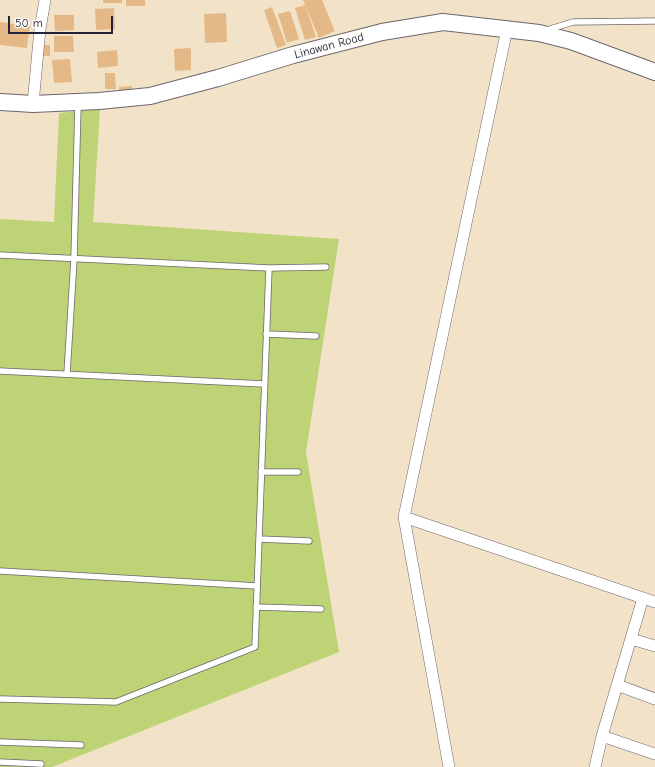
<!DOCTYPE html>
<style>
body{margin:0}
#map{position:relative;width:655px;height:767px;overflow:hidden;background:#f2e3c8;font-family:"Comic Neue",sans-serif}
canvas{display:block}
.scale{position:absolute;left:8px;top:16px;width:105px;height:18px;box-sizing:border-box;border:2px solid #22223b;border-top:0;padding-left:5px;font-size:12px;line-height:14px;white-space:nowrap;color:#22223b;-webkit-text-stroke:3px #fdfcf7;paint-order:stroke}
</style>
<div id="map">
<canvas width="655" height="767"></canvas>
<div class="scale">50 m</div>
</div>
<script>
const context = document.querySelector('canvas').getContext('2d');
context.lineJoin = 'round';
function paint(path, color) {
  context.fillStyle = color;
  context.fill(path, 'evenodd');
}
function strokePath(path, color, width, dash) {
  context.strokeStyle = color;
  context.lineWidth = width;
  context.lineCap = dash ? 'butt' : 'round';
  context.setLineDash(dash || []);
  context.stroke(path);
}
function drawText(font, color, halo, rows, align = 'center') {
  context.font = font + ' "Comic Neue",sans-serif';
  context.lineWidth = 3;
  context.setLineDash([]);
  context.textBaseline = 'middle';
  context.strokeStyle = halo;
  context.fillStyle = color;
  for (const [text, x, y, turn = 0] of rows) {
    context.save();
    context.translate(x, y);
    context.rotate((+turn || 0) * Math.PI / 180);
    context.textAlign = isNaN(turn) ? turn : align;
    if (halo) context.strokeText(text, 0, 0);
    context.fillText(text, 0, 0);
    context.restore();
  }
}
paint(new Path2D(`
 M100,109L93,222L339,239L306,452L339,652L52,767H0V219L54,222L59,113Z`), '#bed276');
paint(new Path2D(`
 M103,0H122V3H103Z
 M126,0H145V6H126Z
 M303,0H322L335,31L319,38Z
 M305,5L316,37L305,40L295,8Z
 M272,7L286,45L277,48L264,10Z
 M114,8L115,29L96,30L95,9Z
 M290,11L299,39L287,43L278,14Z
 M226,13L227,42L205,43L204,14Z
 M54,15H74V30L55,31Z
 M0,22L30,26L27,48L0,45Z
 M54,36H73L74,52H54Z
 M41,45H50V56H41Z
 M191,48V70L175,71L174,49Z
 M117,50L118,66L98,68L97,52Z
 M70,59L72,82L54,83L52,60Z
 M105,73H115L116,89H105Z
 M132,86V92H119V87Z`), '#e5b887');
const lane = new Path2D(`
 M547,30L573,22L655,21
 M0,255L269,268L326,267
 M266,334L316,336
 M0,371L264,384
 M67,374L74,259L78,104
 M261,472H298
 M259,539L309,541
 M0,571L257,586
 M256,607L321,609
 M0,699L116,702L255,647L269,268
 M0,742L81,745
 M0,762L41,764`);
const street = new Path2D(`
 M33,104L40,29L45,0
 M404,517L655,602
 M631,639L655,646
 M617,685L655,699
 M602,736L655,754
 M449,767L447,756L404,517L507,29
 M595,767L602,736L643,598`);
const secondary = new Path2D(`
 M0,102L33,104L99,101L150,96L218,78L293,55L382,32L443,22L539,33L571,41L647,69L655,72`);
strokePath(lane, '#6b666c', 7);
strokePath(street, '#6b666c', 12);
strokePath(secondary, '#6b666c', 18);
strokePath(lane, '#fff', 5.5);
strokePath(street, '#fff', 11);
strokePath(secondary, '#fff', 16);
drawText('12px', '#22223b', '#fdfcf7', [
 ["Linawan Road",329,46,-15]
]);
</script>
